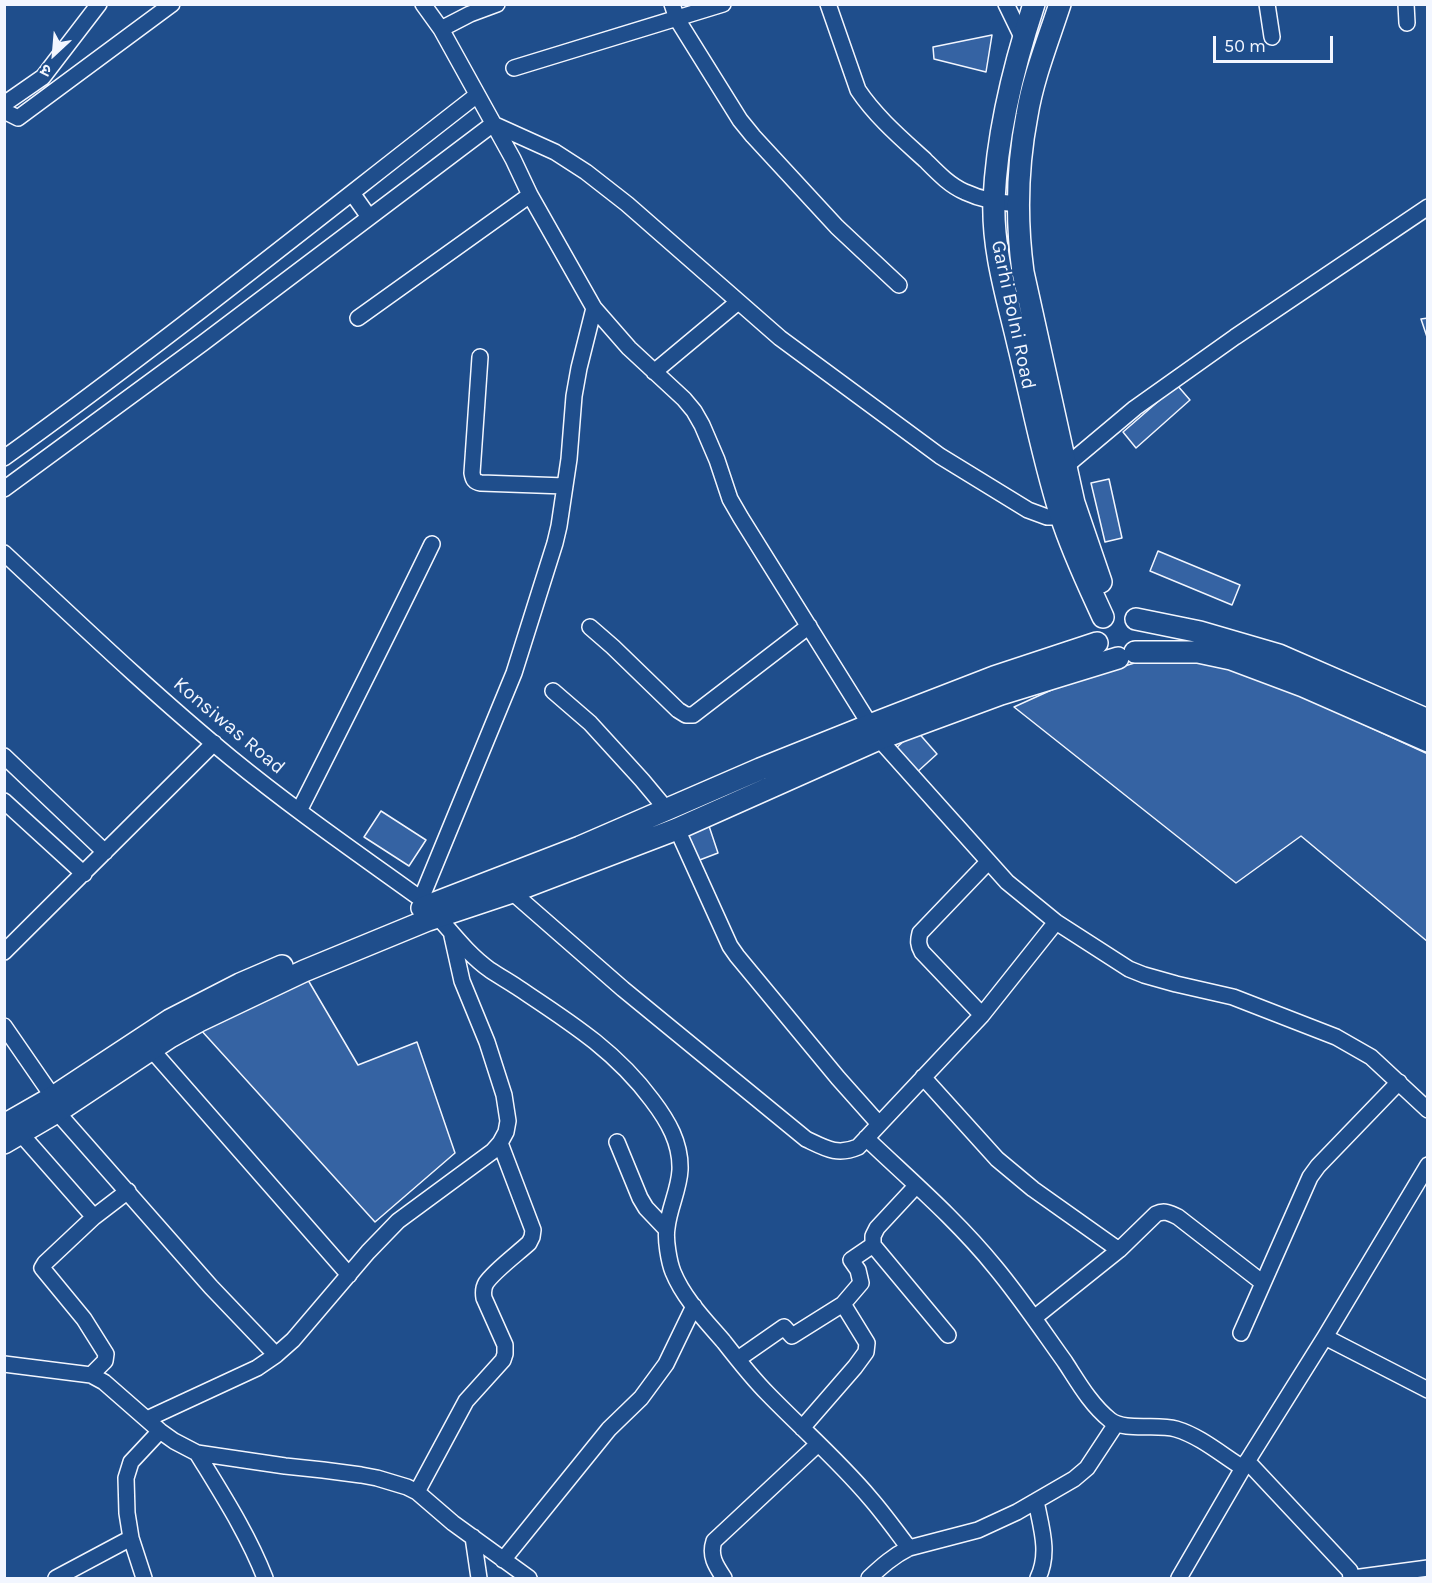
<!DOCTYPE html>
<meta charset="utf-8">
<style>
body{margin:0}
#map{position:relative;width:1432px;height:1583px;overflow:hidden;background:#1f4e8c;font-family:Karla,"Noto Sans Devanagari",sans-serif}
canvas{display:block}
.frame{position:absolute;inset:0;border:6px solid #f2f6ff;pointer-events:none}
.north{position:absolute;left:24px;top:24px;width:60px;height:60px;-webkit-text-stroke:4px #1f4e8c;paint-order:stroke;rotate:206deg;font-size:16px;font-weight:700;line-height:24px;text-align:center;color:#f2f6ff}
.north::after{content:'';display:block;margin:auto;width:21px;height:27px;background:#f2f6ff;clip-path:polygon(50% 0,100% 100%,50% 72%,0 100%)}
.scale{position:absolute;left:1213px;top:36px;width:120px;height:27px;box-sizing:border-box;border:3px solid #f2f6ff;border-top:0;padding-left:8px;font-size:18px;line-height:21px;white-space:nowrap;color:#f2f6ff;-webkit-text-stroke:4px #1f4e8c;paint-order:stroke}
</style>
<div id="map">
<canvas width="1432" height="1583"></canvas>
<div class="frame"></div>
<div class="north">उ</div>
<div class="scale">50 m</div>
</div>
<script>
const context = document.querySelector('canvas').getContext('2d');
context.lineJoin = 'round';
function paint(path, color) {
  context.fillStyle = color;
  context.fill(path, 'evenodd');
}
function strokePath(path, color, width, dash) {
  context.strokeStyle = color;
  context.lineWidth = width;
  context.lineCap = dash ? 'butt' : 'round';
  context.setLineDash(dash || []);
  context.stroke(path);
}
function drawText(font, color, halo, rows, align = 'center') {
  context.font = font + ' Karla,sans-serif';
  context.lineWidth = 4.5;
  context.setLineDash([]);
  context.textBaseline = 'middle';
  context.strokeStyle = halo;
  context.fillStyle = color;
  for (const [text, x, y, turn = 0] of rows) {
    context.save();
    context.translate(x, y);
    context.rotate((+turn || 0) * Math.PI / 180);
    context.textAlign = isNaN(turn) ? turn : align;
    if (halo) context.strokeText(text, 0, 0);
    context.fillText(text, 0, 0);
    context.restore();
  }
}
const building = new Path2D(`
 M992,35L986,72L934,59L933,47Z
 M1428,318V340L1421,319Z
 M1177,385L1190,400L1136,448L1123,432Z
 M1109,479L1122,538L1105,542L1091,483Z
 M1158,551L1240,585L1232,605L1150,571Z
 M1163,654L1228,662L1428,754V942L1301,836L1236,883L1014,707L1058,687Z
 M916,730L937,754L915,774L894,750Z
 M381,811L426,840L409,866L364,837Z
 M708,823L718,853L697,861L686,831Z
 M308,980L358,1065L417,1042L455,1153L375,1222L200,1029Z`);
paint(building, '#3563a3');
strokePath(building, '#f2f6ff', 1.5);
const minor = new Path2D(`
 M423,4L441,29L513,159L530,195L594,308L629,348L684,399L694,411L702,425L717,460L730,499L741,518L879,739L1007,882L1056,922L1129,969L1144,975L1176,984L1233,997L1336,1037L1371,1057L1428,1110
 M672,4L677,19L740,120L753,136L837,227L899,285
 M828,4L858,90C876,117 902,139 925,160C937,172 949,185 965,192C982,200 1000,203 1019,204
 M1006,4L1023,39
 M1267,4L1272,37
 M1406,4L1407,23
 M441,29L470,14L497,4
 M514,68L723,4
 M4,104L43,77L99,4
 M4,111L18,118L172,4
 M352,193L369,217
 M358,318L530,195
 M480,357L472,473C473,479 474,482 481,483L565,486
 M654,372L738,302
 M4,458C165,342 320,217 477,95
 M1060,471L1135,408L1235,337L1428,207
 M4,489L203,343L493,124L555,152L586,172L627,204L780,338L940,456L1028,510L1047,517H1061L1069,514
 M4,553C78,622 152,693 231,758C292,808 357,853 421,899C445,922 462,950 490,970C499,976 508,981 517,987C568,1021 615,1050 652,1100C668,1121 681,1143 680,1170C679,1190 669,1208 667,1228C665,1239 669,1262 673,1272C684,1299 706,1321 724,1342C738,1360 752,1378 768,1394C802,1429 839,1461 870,1498C884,1514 896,1531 909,1548
 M590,627L613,647L678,710L686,715H693L809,626
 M553,691L590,723L642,780L667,810
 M4,756L105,852
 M4,801L84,874
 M299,811C344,722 389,633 432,544
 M677,829L730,946L737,956L838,1078L879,1124
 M512,892L623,989L806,1139C825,1148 837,1156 858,1147L982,1015L1056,922
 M421,899L514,673L555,543L559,526L569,459L574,396L579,368L594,308
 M4,952L214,743
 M982,1015L922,952C918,945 918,941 920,933L988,862
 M4,1026L53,1097
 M151,1049L349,1275
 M923,1077L997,1159L1033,1189L1119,1250
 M57,1112L211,1287L276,1355
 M21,1134L94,1217L45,1263L42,1268L84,1319L106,1354L105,1361L91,1375
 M866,1138C910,1180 957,1220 995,1267C1020,1297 1042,1330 1065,1362C1078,1382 1091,1405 1110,1420C1125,1432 1157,1423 1176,1429C1200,1436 1222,1455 1243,1468
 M617,1142L640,1198L646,1208L666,1229
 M916,1186L877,1228L873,1236V1245L948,1335
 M94,1217L128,1191
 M1034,1318L1119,1250L1156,1214C1164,1210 1170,1213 1178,1217L1263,1283
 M1241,1333L1310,1177L1318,1166L1399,1082
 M1325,1337L1428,1390
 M738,1359L784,1327L792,1336L843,1304
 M4,1364L91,1375L104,1382L160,1431L174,1441L197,1453L285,1466L323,1470L361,1475L377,1478L407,1487L417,1492L453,1523L529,1578
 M147,1419L257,1368L276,1355L293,1340L368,1252L398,1221L493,1151L500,1143L506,1132L508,1121L504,1095L487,1042L462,981L452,936
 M802,1428L855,1367L866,1352L867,1343L843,1304L861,1283L858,1270L851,1260L873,1245
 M197,1453C222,1494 248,1534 265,1578
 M1247,1461L1350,1571L1351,1578
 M417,1492L466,1401L503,1360L505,1354V1345L484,1298C483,1292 483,1288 486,1283C494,1271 517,1254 529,1243L532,1237L533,1230L500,1143
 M1036,1501C1041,1527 1050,1553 1038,1578
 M473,1537L479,1578
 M503,1560L609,1429L641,1398L666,1364L694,1306
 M56,1578L131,1538
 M144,1578L131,1538L127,1513L126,1478L131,1462L160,1431
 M724,1578C716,1566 709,1556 714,1541L818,1444
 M869,1578C882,1566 893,1556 909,1548L978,1530L1017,1512L1074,1479L1087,1468L1116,1424
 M1179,1578L1243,1468L1325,1337L1428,1165
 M1353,1578L1428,1568`);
const secondary = new Path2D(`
 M1034,4C1013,68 997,133 994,200C992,249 1007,297 1018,344C1032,401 1043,460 1061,516C1072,551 1088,584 1103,617
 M1060,4C1048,41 1033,78 1027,115C1017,167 1016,220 1023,272L1074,503L1101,582
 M1136,619L1200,632L1279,655L1428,720
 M1135,652H1198L1231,659L1303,686L1428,741
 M422,908L580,847L760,769L870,725L994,677L1097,643
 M4,1125L53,1097L170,1020L240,984L282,966
 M4,1143L57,1112L170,1037L199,1021L304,971L428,920L512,892L677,829L879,739L1001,694L1118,658`);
strokePath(minor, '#f2f6ff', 18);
strokePath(secondary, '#f2f6ff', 24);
strokePath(minor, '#1f4e8c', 15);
strokePath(secondary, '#1f4e8c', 21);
drawText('20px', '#f2f6ff', '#1f4e8c', [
 ["Garhi Bolni Road",1013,315,78],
 ["Konsiwas Road",229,726,40]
]);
</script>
